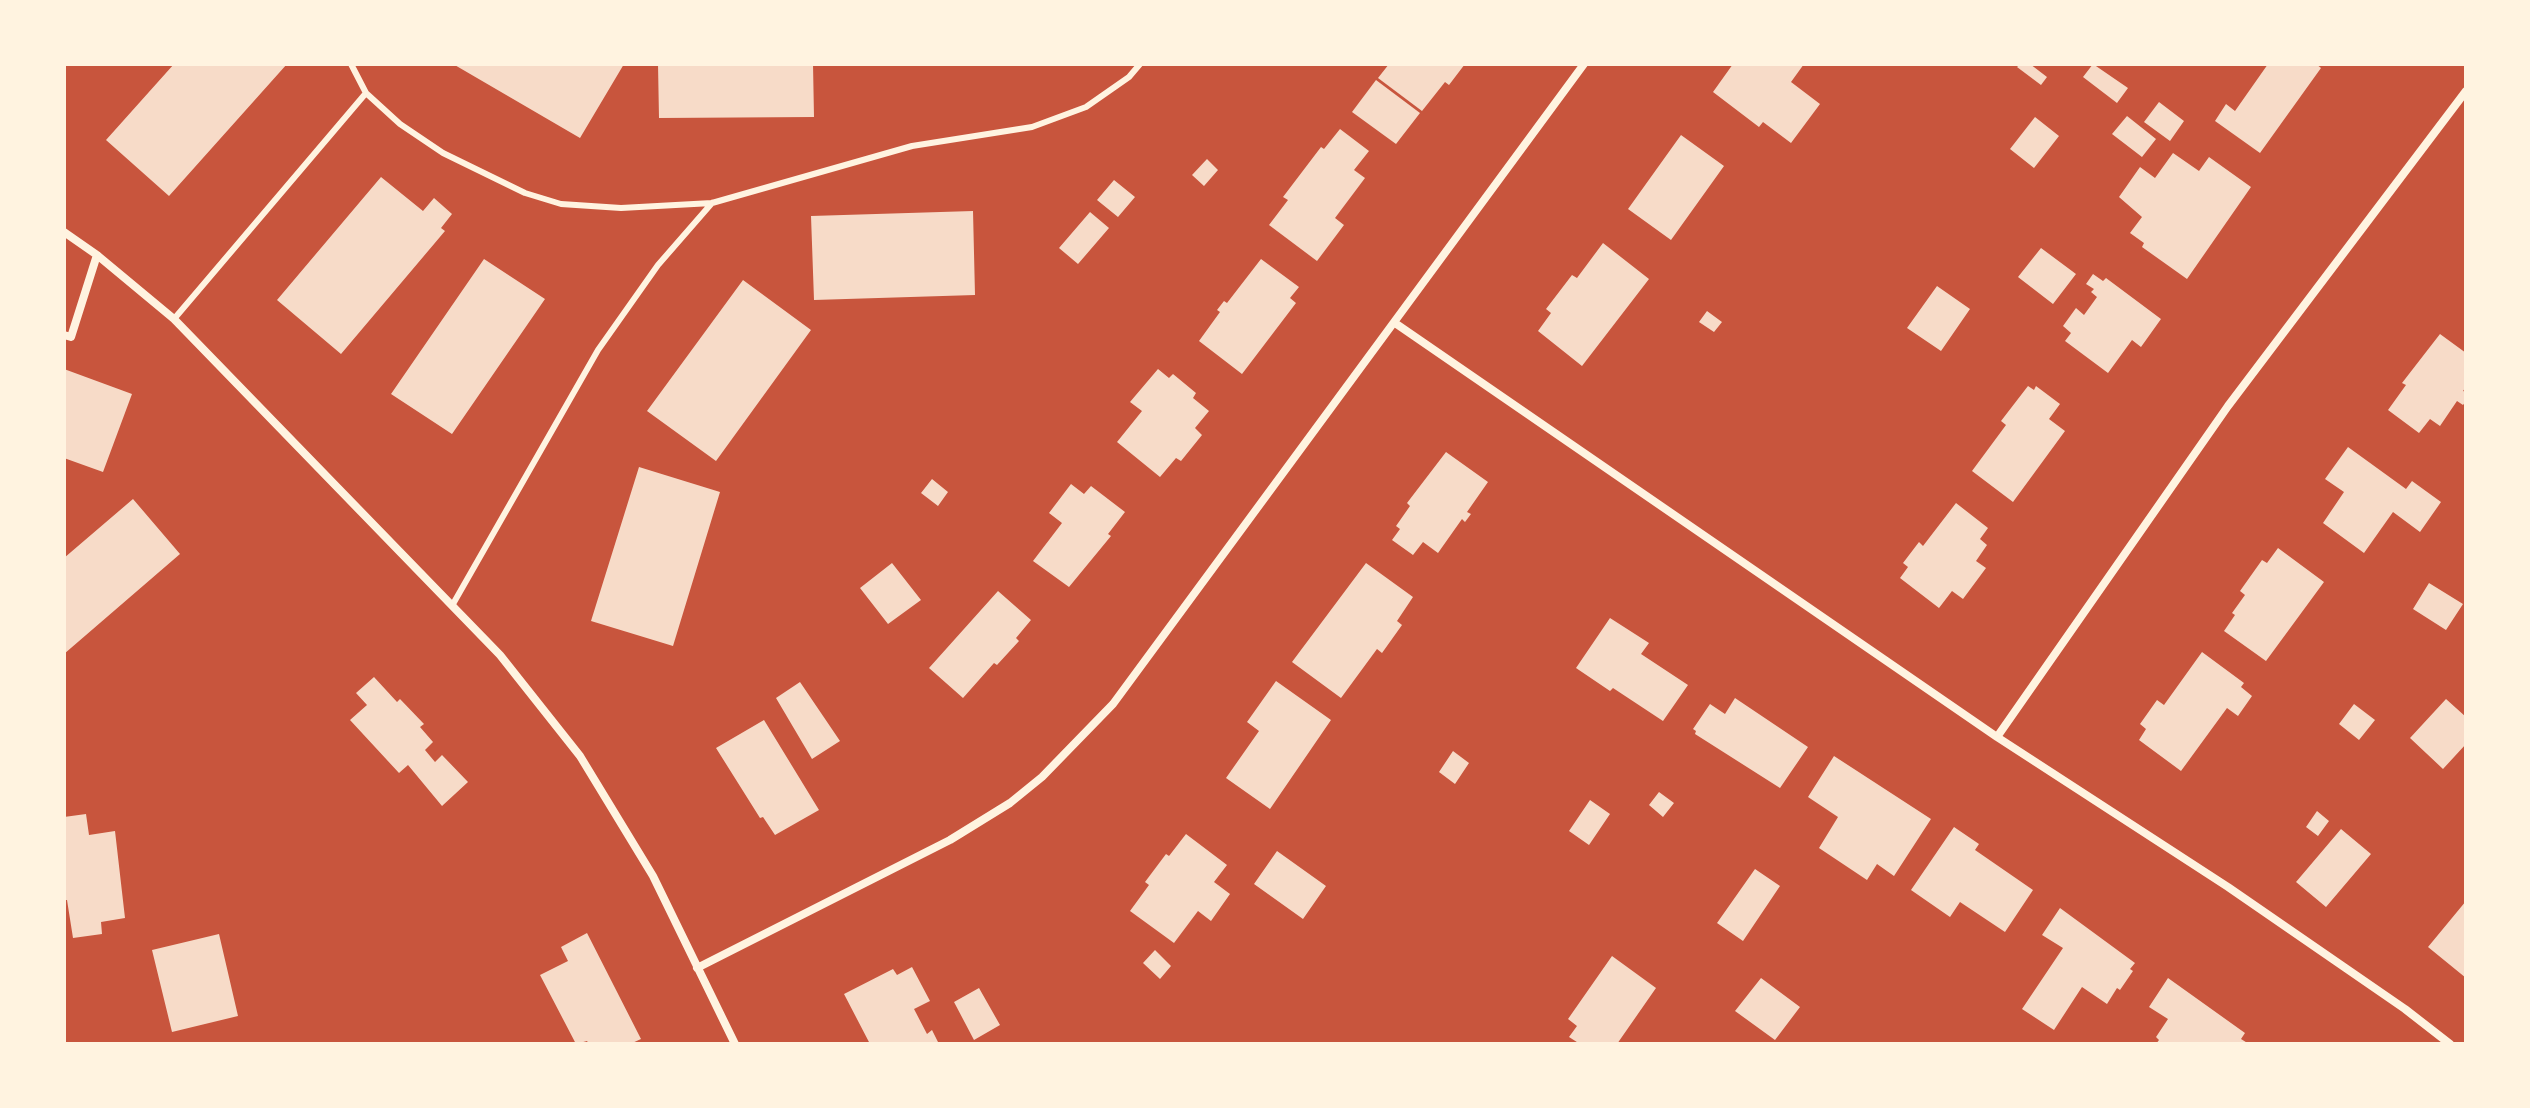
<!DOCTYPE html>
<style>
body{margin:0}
#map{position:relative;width:2530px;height:1108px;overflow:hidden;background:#c8553d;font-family:"Roboto Condensed",sans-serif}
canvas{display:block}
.frame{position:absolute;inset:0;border:66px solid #fff3e0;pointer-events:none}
</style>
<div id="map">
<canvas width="2530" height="1108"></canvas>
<div class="frame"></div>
</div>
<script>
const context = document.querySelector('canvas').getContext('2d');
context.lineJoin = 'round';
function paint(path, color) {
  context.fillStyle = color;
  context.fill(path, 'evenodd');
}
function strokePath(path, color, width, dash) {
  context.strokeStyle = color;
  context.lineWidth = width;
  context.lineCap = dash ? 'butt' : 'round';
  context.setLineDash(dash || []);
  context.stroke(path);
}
paint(new Path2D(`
 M174,64H287L169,196L106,140Z
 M453,64H624L580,138Z
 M658,64H813L814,117L659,118Z
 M1389,64H1465L1449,85L1445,82L1422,111L1378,78Z
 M1733,64H1804L1791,82L1820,104L1791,143L1763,122L1759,127L1713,92Z
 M2020,64H2030L2047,77L2041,85L2017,67Z
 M2093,64L2128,88L2117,103L2083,77Z
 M2268,64H2316L2321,68L2260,153L2215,121L2226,104L2235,111Z
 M1376,80L1420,113L1396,144L1352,112Z
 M2159,102L2184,121L2170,141L2144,122Z
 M2127,116L2156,139L2142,157L2112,134Z
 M2035,117L2059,136L2034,168L2010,149Z
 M1340,129L1369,151L1354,170L1365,178L1335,218L1344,225L1317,261L1269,225L1288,200L1283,197L1321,147L1324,149Z
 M1681,135L1724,166L1671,240L1628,209Z
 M2173,153L2199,171L2209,157L2251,187L2187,279L2142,247L2144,243L2130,233L2142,217L2119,197L2140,167L2155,178Z
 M1207,159L1218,170L1204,186L1192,175Z
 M381,177L423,211L434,198L452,214L441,228L445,231L341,354L277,300Z
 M1114,180L1135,197L1118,217L1097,200Z
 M973,211L975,295L814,300L811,216Z
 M1090,212L1109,228L1078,264L1059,248Z
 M1603,243L1649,279L1582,366L1538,331L1551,313L1546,309L1572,275L1577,278Z
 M2041,248L2076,274L2053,304L2018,277Z
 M484,259L545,299L452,434L391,394Z
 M1261,259L1299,287L1290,298L1296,303L1242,374L1199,341L1220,312L1217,310L1224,301L1227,303Z
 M2093,274L2103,281L2106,278L2161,319L2141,347L2132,340L2108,373L2065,341L2071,333L2063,326L2076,308L2084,315L2097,297L2091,292L2094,289L2086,284Z
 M743,280L811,330L716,461L647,411Z
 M1937,286L1970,309L1941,351L1907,328Z
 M1707,311L1722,322L1714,332L1699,322Z
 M2440,334L2466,353V387L2463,391L2466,392V401L2463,405L2457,401L2440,426L2430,419L2419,433L2388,410L2406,385L2402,383Z
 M64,369L132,394L103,472L64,458Z
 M1158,369L1169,378L1173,374L1196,393L1193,398L1209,411L1195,428L1202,435L1181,461L1176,458L1160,477L1117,442L1142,411L1130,402Z
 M2028,386L2034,390L2036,386L2060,404L2049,419L2065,431L2013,502L1972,471L2006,425L2001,421Z
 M2348,447L2406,489L2412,481L2441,502L2420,532L2393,512L2364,553L2323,523L2344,492L2325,479Z
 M1446,452L1488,482L1467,512L1471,514L1465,522L1462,519L1438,553L1423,542L1413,555L1392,540L1400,529L1396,526L1410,506L1407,503Z
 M639,467L720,492L673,646L591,621Z
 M932,479L948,492L938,506L921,493Z
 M1071,484L1084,494L1091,486L1125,512L1108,534L1111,536L1069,587L1033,561L1062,523L1049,513Z
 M133,499L180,554L64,654V558Z
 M1956,503L1988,528L1980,539L1987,545L1976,561L1986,568L1963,599L1952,591L1939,608L1900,578L1908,567L1903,563L1919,542L1923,546Z
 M2278,548L2324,582L2266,661L2224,631L2235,615L2232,613L2245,595L2240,591L2262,560L2267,563Z
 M892,563L921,600L888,624L860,588Z
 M1366,563L1413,597L1397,621L1402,625L1382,653L1377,649L1341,698L1292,662Z
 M2429,583L2463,604L2446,630L2413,609Z
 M998,591L1031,620L1016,638L1019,641L997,665L994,663L963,698L929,668Z
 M1610,618L1649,643L1641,654L1688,685L1663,721L1613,688L1610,691L1576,668Z
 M2202,652L2244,683L2241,687L2252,696L2238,716L2227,708L2181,771L2139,740L2146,729L2140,724L2157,700L2164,705Z
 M374,677L397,702L400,699L424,724L420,727L433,742L425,750L435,762L442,755L468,782L442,806L408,765L399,773L350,720L367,705L356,693Z
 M1276,681L1331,720L1270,809L1226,778L1259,731L1247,722Z
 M800,682L840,741L812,759L776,698Z
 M1735,698L1808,747L1780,788L1695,734L1696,731L1693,729L1710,704L1725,714Z
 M2446,699L2466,717V744L2443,769L2410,738Z
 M2354,704L2375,720L2359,740L2339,724Z
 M764,720L819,810L775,835L763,817L760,818L716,748Z
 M1453,751L1469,763L1455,784L1439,772Z
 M1834,756L1931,819L1894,876L1877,864L1867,880L1819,848L1838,817L1808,797Z
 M1659,792L1674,803L1663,817L1649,805Z
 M1590,800L1610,814L1589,845L1569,831Z
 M2317,811L2329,821L2318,836L2306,827Z
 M86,814L89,835L115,831L125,918L101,922L102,934L73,938L67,900H64V817Z
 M1954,827L1979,844L1975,850L2033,890L2005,932L1960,902L1950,917L1911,890Z
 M2341,829L2371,854L2326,907L2296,882Z
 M1186,834L1227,865L1214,882L1230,894L1211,921L1198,911L1174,943L1130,911L1149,885L1145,882L1166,854L1169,856Z
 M1277,851L1326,886L1303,919L1254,884Z
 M1755,869L1780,886L1743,941L1717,923Z
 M2466,901V978L2428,947Z
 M2060,908L2135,963L2130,969L2133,971L2120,990L2117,988L2107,1004L2082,987L2054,1030L2022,1009L2063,948L2042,935Z
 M587,933L641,1039L630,1044H589L587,1041L576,1044L540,975L568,961L561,947Z
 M219,934L238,1016L172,1032L152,950Z
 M1155,950L1171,966L1160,979L1143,963Z
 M1612,956L1656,988L1617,1044H1580L1569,1037L1577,1026L1568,1019Z
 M912,967L930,1001L914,1009L927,1034L932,1030L939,1044H870L844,994L893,969L897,975Z
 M1761,978L1800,1007L1775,1040L1735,1011Z
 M2168,978L2245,1033L2241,1039L2249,1044H2156L2159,1040L2156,1037L2168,1019L2149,1007Z
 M979,988L1000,1025L974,1040L954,1002Z`), '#f7dbc8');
strokePath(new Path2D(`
 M351,64L366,93L400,124L443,153L525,193L561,204L621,208L712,203L912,146L1032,127L1086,107L1129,77L1140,64
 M174,319L366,93
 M453,604L598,350L658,265L712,203`), '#fff3e0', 6);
strokePath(new Path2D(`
 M64,232L97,255L174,319L500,655L580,756L653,876L735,1044
 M1395,323L1997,737L2228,887L2405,1009L2450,1044
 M64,335L71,337L97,255
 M1997,737L2228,406L2466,91
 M697,968L950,840L1010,803L1042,777L1113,704L1584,64`), '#fff3e0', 8);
</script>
